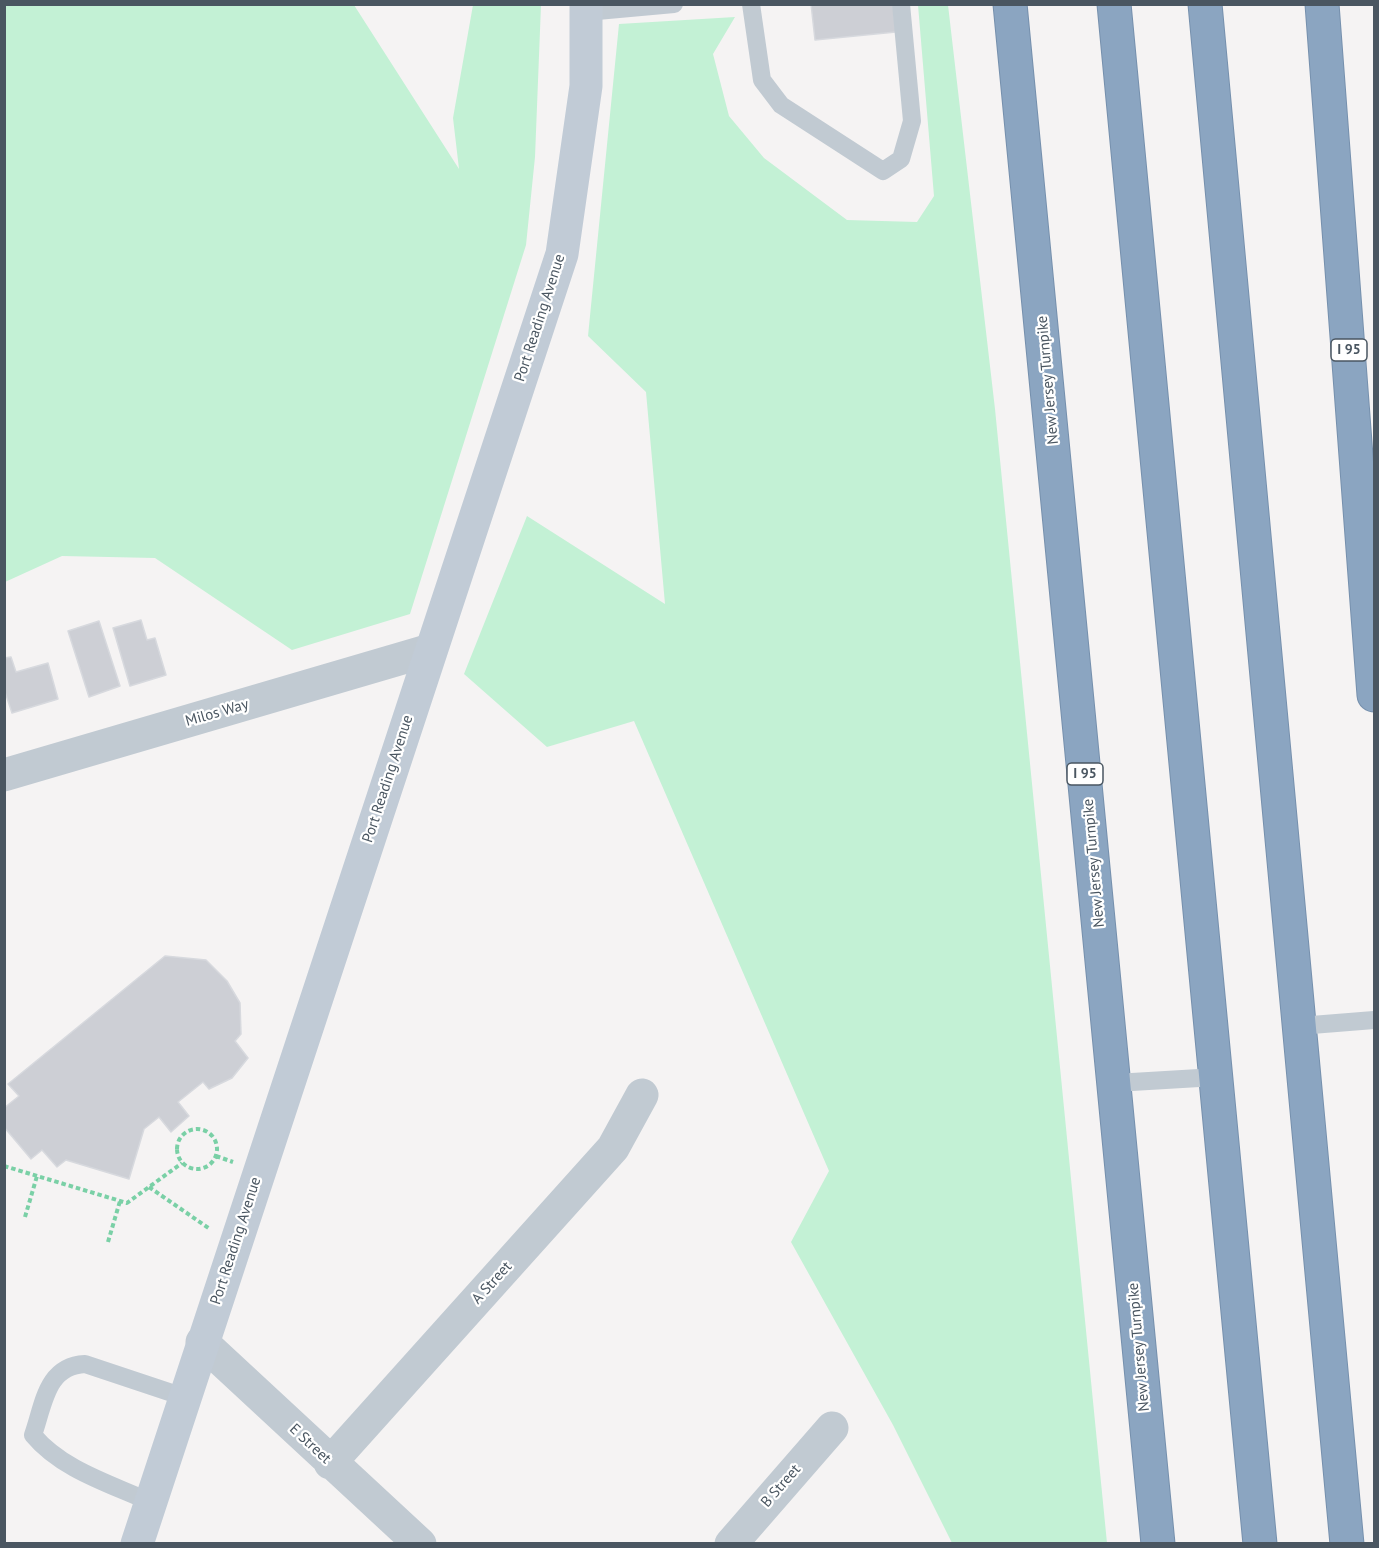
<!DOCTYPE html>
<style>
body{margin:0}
#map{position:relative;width:1379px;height:1548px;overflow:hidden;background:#f5f3f3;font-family:"PT Sans",sans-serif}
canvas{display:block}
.frame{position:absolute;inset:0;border:6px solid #4a5661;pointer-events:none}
</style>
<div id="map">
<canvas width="1379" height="1548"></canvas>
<div class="frame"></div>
</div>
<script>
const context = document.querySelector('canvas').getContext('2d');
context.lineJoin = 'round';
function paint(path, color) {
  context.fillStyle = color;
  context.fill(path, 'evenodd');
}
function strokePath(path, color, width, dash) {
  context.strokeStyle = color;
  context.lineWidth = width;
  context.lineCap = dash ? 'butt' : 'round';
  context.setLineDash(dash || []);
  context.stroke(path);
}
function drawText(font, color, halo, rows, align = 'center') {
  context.font = font + ' "PT Sans",sans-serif';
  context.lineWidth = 4.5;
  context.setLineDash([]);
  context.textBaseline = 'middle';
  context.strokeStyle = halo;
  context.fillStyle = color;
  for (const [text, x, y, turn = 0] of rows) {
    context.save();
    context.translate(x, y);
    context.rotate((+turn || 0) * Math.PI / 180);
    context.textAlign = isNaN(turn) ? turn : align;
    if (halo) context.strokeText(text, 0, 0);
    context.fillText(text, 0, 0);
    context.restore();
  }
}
paint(new Path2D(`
 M4,5H354L459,169L453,118L473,5H541L535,157L526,245L410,614L292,650L155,558L62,556L5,582Z
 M918,5H948L995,409L1107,1543H952L893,1425L791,1242L829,1171L634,721L547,747L464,674L527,516L665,604L646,392L588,336L619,24L735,17L713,54L729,116L764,158L847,220L917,222L934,196Z`), '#c3f1d5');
const building = new Path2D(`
 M811,4H893L896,32L815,40Z
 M141,620L147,640L155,638L166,675L130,686L113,628Z
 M99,621L120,686L89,697L68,631Z
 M11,657L16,672L48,663L58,699L12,713L4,689V658Z
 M165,956L206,960L227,981L240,1003L241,1034L235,1041L248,1058L232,1078L209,1089L203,1082L178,1102L189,1116L171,1132L159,1117L144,1129L129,1179L66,1160L57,1167L42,1150L31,1159L4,1127V1108L19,1096L8,1084Z`);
paint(building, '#cdcfd5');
strokePath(building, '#d7d9de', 1.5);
const highway = new Path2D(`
 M1010,4L1158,1544
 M1114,4L1260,1544
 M1205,4L1347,1544
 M1322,4L1374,695`);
strokePath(highway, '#7690ad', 35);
strokePath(new Path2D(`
 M177 1149a20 20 0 1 1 40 0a20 20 0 1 1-40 0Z
 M216,1156L233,1162
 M4,1166L127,1203L182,1163
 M149,1187L210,1229
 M25,1217L37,1176
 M108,1242L120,1201`), '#7ad0a6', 4, [4.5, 3]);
strokePath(new Path2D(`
 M751,4L762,80L781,105L883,171L901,159L912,121L901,4
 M586,12L674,4
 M1299,1026L1374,1020
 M1115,1083L1216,1077
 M150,1502C111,1484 62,1470 33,1435C44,1404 46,1366 85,1364L184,1397`), '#c1cad2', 18);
strokePath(new Path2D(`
 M4,775L430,650
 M202,1342L420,1544
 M330,1463L613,1148L642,1095
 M731,1544L832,1428`), '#c1cad2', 33);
strokePath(new Path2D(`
 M137,1544L562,254L586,86V4`), '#c1cbd6', 33);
strokePath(highway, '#8ba5c1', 33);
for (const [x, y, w] of [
 [1349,350,36],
 [1085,774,36]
]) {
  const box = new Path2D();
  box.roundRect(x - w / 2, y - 11, w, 22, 4.5);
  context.fillStyle = '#fff';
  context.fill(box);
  strokePath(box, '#4a5661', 1.5);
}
drawText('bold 14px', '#4a5661', null, [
 ["I 95",1349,350],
 ["I 95",1085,774]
]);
drawText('15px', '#4a5661', '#fff', [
 ["Port Reading Avenue",540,318,-72],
 ["New Jersey Turnpike",1048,380,-95],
 ["Milos Way",217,713,-16],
 ["Port Reading Avenue",388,779,-72],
 ["New Jersey Turnpike",1094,863,-95],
 ["Port Reading Avenue",236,1241,-72],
 ["A Street",492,1283,-48],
 ["New Jersey Turnpike",1139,1347,-95],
 ["E Street",310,1444,43],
 ["B Street",781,1486,-49]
]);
</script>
